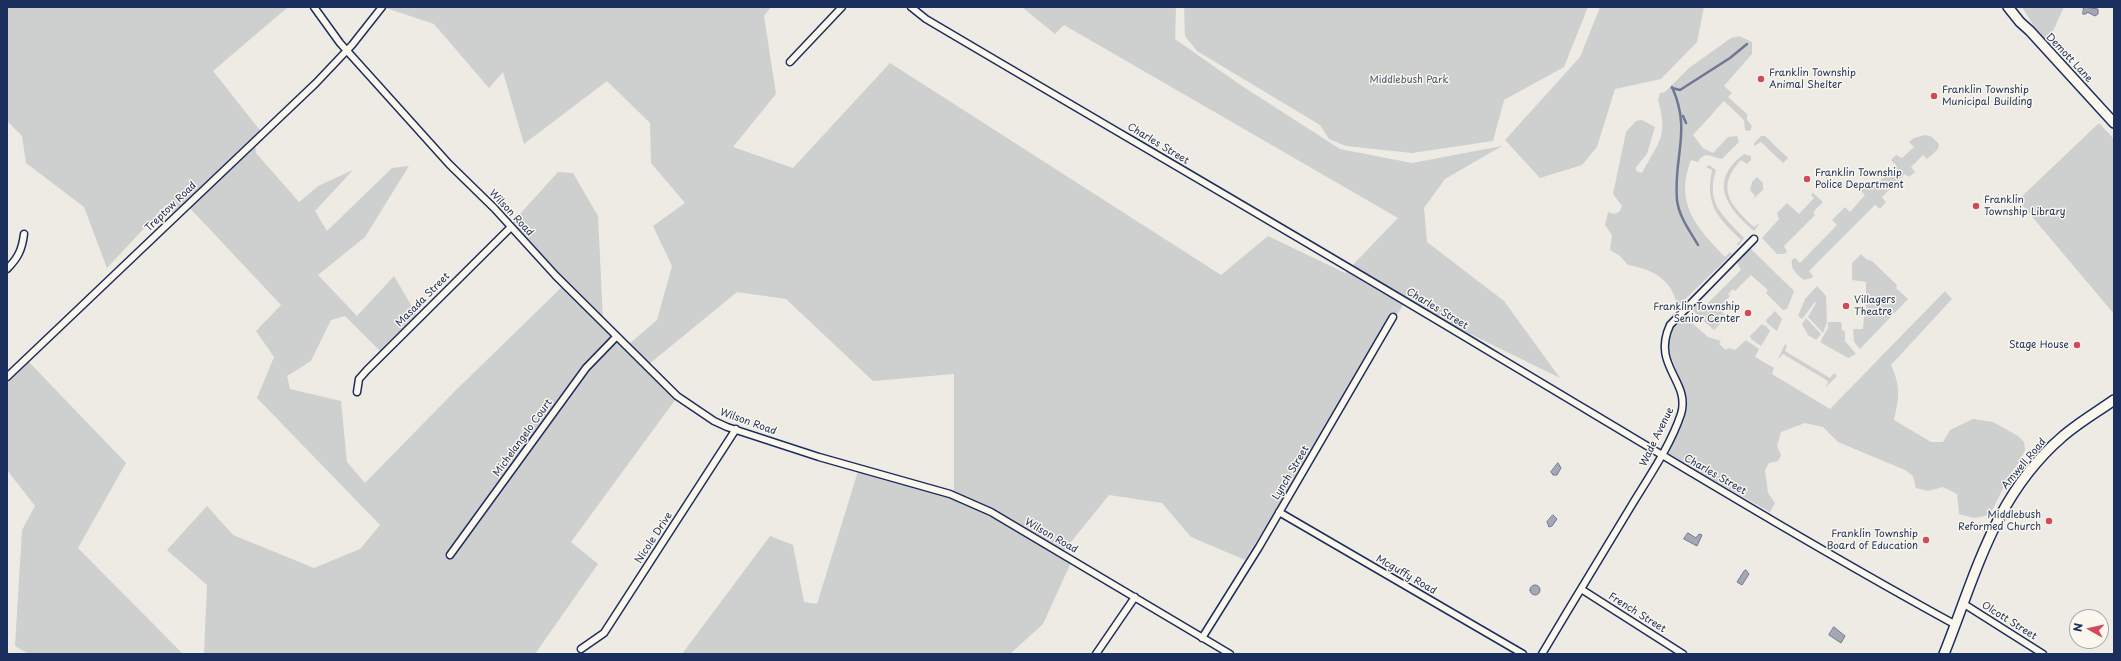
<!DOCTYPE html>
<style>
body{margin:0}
#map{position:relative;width:2121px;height:661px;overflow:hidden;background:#eeebe4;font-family:"Playpen Sans",sans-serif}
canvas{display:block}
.frame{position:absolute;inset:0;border:8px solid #1b2f5e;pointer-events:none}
.north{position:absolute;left:2069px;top:609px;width:40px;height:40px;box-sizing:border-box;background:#fbf7ec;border:1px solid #a1a7b3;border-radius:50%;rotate:278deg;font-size:11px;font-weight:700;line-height:16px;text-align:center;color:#1b2f5e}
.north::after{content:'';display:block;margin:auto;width:14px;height:18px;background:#d1495b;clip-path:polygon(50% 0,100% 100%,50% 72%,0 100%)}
</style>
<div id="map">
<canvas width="2121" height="661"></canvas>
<div class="frame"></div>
<div class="north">N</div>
</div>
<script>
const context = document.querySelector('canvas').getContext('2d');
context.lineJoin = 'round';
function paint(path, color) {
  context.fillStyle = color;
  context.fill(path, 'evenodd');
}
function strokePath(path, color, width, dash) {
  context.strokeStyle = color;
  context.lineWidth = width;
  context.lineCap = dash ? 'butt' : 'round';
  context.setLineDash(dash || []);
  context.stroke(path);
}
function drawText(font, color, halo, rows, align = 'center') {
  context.font = font + ' "Playpen Sans",sans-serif';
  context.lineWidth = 3;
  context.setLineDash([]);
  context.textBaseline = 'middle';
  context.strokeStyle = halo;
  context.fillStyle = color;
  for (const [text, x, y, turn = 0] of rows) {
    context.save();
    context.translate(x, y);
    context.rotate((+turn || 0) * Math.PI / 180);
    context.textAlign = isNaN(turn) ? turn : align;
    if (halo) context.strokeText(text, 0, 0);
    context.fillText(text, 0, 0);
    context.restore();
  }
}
paint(new Path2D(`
 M7,7H288L213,71L263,134L255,144L256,153L299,202L318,186L353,170L315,211L327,231L392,168L409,166L365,237L318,275L357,316L394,276L418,317L381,352L345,316L331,320L311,361L287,376L290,389L341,401L347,462L365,483L454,392L566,283L510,225L558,172L573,173L598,216L603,320L628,345L657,320L672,266L653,226L685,203L651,163L650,123L607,81L524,144L503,72L489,88L434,24L383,7H771L764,16L776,94L733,147L793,168L890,63L1221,275L1268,236L1345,273L1398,218L1064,25L1055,34L1022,7H1176L1175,39L1239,84L1340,149L1412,163L1502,146L1445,179L1424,208L1427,242L1504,301L1560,378L1405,302L1245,560L1191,537L1162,503L1109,495L1063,552L1073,558L1043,624L1010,654H682L770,536L793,545L804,602L817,604L859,468L954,495V374L873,381L786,299L737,292L648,365L678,396L571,542L598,564L535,654H204L207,585L167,550L207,506L233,535L314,568L360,549L380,525L257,398L274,357L256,331L281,305L187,205L175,215L166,205L107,268L84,207L26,163L22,136L7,121Z
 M1184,7H1588L1564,67L1504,100L1493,141L1412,153L1346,146L1329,139L1320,125L1197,51L1185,36Z
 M1600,7H1704L1697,42L1661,79L1615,89L1597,147L1582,165L1540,178L1505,140L1580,57Z
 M2022,7H2064L2046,46Z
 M1739,36L1752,42V54L1724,86L1732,93L1728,97L1747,114V120L1752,126L1750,131L1745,130L1744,120L1724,101L1693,135L1703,148L1713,153L1728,137L1737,136L1739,142L1722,159C1712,157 1704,150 1698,162L1691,160C1674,203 1696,227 1725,257L1730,252L1732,254L1677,307C1674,281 1653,269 1628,265L1620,256L1610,250L1612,235L1605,225L1608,212L1614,214L1619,212L1622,206L1613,194L1626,132L1636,121L1642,120L1655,127L1647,154L1636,167V171L1642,173C1660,139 1668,138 1658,99L1660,93L1665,92L1689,68L1731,38Z
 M2099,123L2114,139V314L2018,200Z
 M1925,135L1932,137L1939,144L1938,149L1927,159L1923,155L1911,167L1915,172L1909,177L1905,174L1882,197L1886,202L1880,209L1875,205L1809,271L1813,276L1812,278L1804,280C1797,275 1790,269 1792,260L1795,258L1800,263L1837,225L1832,220L1845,207L1850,212L1865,195L1861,191L1867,184L1872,189L1896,165L1891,160L1896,155L1902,158L1914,147L1909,142L1914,138Z
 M1761,136H1765L1788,158L1783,163L1761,142L1754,146V143Z
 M1744,154L1751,156V160L1747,164L1741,160C1715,188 1730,205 1754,227L1760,223L1754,231C1726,207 1708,181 1744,154Z
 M1709,165L1716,170C1705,204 1724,216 1744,238L1738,246L1737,244L1741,240C1717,217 1705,205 1712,170L1706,167Z
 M1757,177L1763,183V190L1751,201L1755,196L1750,190L1752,182Z
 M1813,193L1823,202L1813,212L1815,215L1784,246L1787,252L1784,254H1777L1762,238L1779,219L1777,213L1787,203L1799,214L1814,198L1811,195Z
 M1750,248L1794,291L1787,309L1783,310L1766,293L1768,290L1751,275L1735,291L1733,289L1728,294L1730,296L1718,308L1727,317L1714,330L1693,311V306L1698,305L1702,309L1741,270L1737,262Z
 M1861,254L1866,259L1872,261L1897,285L1896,288L1908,299L1860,349L1854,342L1853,329H1863L1864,316H1866V282L1852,280V263Z
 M1817,286L1826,296L1827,322L1823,333L1808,317L1816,303L1815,302L1802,319L1798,316L1805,299Z
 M1945,291L1952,299L1891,365C1901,387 1899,398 1894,420L1931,442H1943L1950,430L1973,419L1993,422L2018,436L2024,442L2025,450L2020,461L2009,476L1990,515L1974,518L1959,514L1957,494L1943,487L1928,491L1916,488L1913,476L1905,470L1838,442L1823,427L1805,423L1781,432L1777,446L1781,455L1778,461L1769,463L1765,470L1768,493L1775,503L1770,512L1668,455C1675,438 1688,419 1687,400C1685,376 1647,333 1687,319L1708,337L1721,341L1719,344L1726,350L1728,348L1735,350L1746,340L1759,349L1755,357L1774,368L1772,374L1830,409Z
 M1775,311L1782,319L1777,331L1767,323L1766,320Z
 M1806,318L1821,334L1816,340L1808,335L1802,324Z
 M1828,322H1841L1842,330L1845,331V341L1856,354L1848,358L1820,342L1828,328Z
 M1762,324L1764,326L1765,325L1770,331L1761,346L1751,339L1750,336Z
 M1785,344L1787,346L1785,351L1830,378L1834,373L1837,376L1826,387L1828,381L1783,354L1778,359Z
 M26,359L126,463L78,548L183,654H29L15,646L22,530L35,506L7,470V376Z`), '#cecfcf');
const water = new Path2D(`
 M2084,7L2098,9V14L2095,16L2087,12L2086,14H2083Z
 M1558,463L1561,468L1557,475H1553L1551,472Z
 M1553,515L1557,519L1552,526L1549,527L1547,522Z
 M1688,533L1696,538L1699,534L1702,535L1697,546L1684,539Z
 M1746,570L1749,574L1742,585L1737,582L1744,571Z
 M1530 590a5 5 0 1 1 10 0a5 5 0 1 1-10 0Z
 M1834,627L1845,636L1841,643L1829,635Z`);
paint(water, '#a3a8b4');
strokePath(water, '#6d7892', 1);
strokePath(new Path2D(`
 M1672,87C1692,131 1673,157 1677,200C1679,217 1690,231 1698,245
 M1672,88L1680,90L1730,58L1747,44
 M1683,116L1686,123`), '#6d7892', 2.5);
const street = new Path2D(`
 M314,7L340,43L449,164L494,208L556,276L677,396L714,421L727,427L819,457L950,494L991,512L1230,654
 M911,7L926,19C1117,132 1309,243 1500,358C1651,448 1801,540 1956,625
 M790,62L842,7
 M7,269C18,258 22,250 24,234
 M7,377L316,83L352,45L382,7
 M357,392L359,379L367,370L511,227
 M1279,512L1523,654
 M450,555L586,368L616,337
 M1581,589L1683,654
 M1964,604L2043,654
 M1202,638L1259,547L1393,317
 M581,649L604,633L736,429
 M1096,654L1135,597
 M1542,654C1571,605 1601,556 1630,508C1648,478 1670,447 1681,414C1691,381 1651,366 1670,325L1754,239`);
const secondary = new Path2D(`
 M2008,7L2020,22L2030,31L2114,123
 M1944,654C1976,574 1994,496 2062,437C2078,423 2097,412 2114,400`);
strokePath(street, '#1b2f5e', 9);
strokePath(secondary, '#1b2f5e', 12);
strokePath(street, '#fbf7ec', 6);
strokePath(secondary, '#fbf7ec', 9);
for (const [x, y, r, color] of [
 [1761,79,4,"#d1495b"],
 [1934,96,4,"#d1495b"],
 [1807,179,4,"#d1495b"],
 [1976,206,4,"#d1495b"],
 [1846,306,4,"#d1495b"],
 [1748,313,4,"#d1495b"],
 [2077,345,4,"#d1495b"],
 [2049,521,4,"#d1495b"],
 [1926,540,4,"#d1495b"]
]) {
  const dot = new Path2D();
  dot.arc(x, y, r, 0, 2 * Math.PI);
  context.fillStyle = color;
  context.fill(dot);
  strokePath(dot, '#fbf7ec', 1.5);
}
drawText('10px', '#1b2f5e', '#fbf7ec', [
 ["Demott Lane",2069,58,47],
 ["Charles Street",1158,144,31],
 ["Treptow Road",171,207,-44],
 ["Wilson Road",511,213,47],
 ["Masada Street",423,300,-45],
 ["Charles Street",1437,309,31],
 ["Wilson Road",748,422,20],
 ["Wade Avenue",1657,437,-64],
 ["Michelangelo Court",523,438,-54],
 ["Amwell Road",2024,464,-50],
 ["Lynch Street",1291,473,-59],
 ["Charles Street",1715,475,30],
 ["Wilson Road",1051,536,30],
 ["Nicole Drive",654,538,-57],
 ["Mcguffy Road",1406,575,30],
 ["French Street",1637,613,32],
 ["Olcott Street",2009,621,32]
]);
drawText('10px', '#1b2f5e', '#fbf7ec', [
 ["Franklin Township",1769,73],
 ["Animal Shelter",1769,85],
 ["Franklin Township",1942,90],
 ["Municipal Building",1942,102],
 ["Franklin Township",1815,173],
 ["Police Department",1815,185],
 ["Franklin",1984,200],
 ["Township Library",1984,212],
 ["Villagers",1854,300],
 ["Theatre",1854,312],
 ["Franklin Township",1740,307,"right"],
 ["Senior Center",1740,319,"right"],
 ["Stage House",2069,345,"right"],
 ["Middlebush",2041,515,"right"],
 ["Reformed Church",2041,527,"right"],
 ["Franklin Township",1918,534,"right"],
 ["Board of Education",1918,546,"right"]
], 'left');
drawText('10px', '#48577a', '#fbf7ec', [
 ["Middlebush Park",1409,80]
]);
</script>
